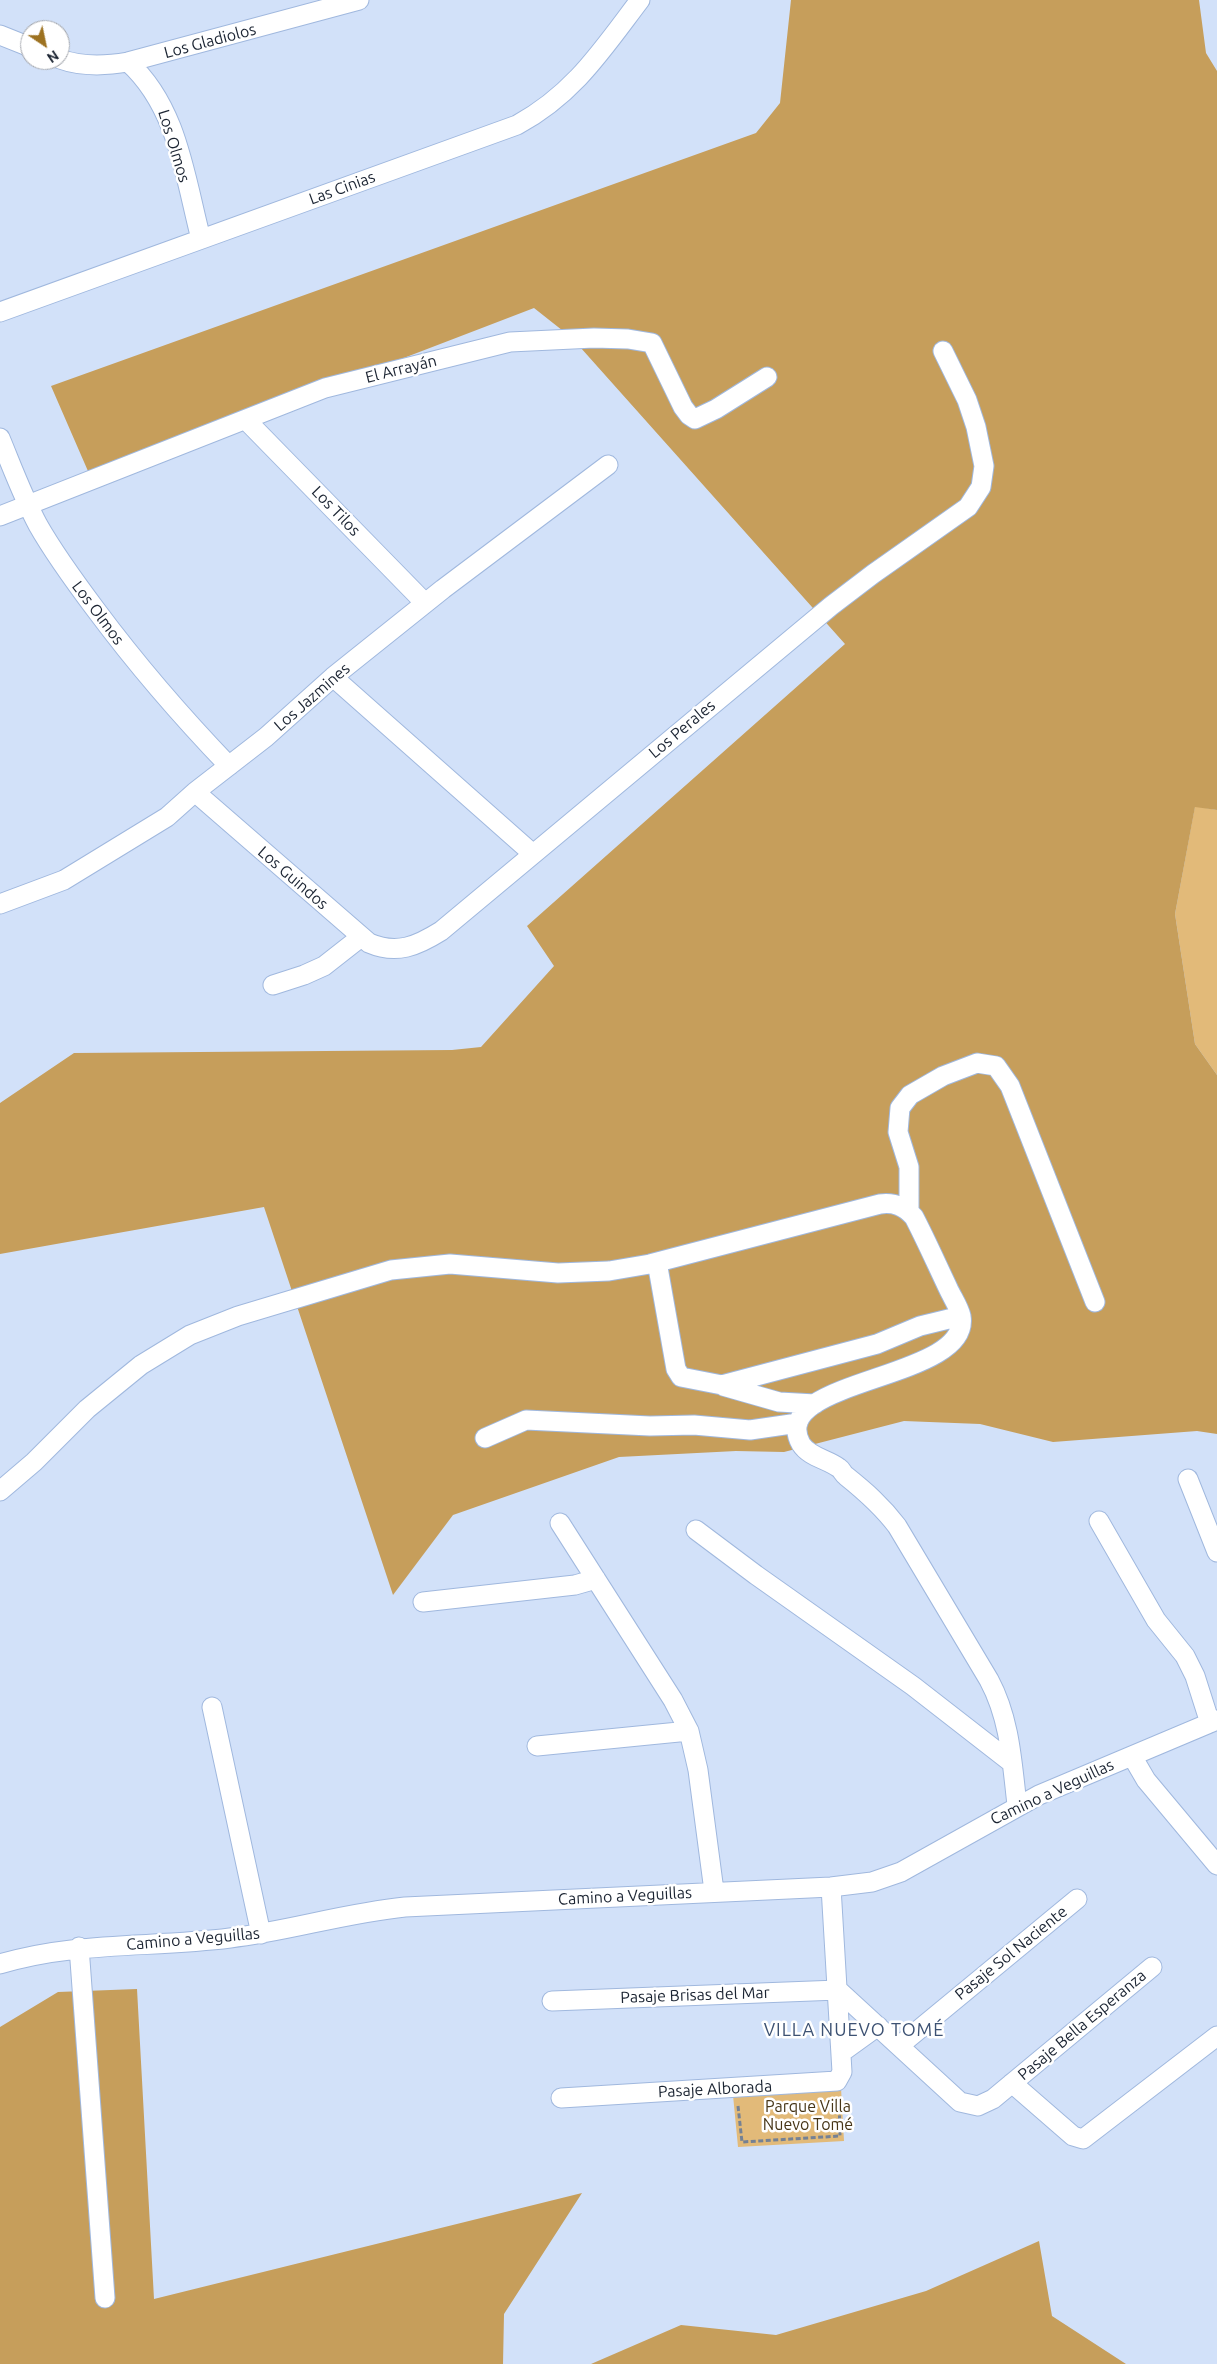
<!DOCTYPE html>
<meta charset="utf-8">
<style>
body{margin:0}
#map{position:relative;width:1217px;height:2364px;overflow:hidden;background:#d2e1f9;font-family:Ubuntu,sans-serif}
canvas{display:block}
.north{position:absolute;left:20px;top:20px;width:50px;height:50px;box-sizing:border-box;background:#fff;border:1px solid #a4a7ad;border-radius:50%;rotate:146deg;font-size:14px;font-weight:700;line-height:20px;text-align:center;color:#1b2432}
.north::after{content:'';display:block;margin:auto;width:18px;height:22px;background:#9d7221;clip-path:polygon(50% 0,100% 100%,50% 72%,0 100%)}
</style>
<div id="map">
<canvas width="1217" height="2364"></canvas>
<div class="north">N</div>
</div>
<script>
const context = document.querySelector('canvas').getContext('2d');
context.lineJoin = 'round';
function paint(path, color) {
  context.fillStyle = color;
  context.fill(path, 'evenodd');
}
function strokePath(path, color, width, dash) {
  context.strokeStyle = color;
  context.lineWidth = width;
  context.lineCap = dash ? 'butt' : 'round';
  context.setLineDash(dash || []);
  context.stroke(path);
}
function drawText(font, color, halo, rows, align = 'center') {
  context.font = font + ' Ubuntu,sans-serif';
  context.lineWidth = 5;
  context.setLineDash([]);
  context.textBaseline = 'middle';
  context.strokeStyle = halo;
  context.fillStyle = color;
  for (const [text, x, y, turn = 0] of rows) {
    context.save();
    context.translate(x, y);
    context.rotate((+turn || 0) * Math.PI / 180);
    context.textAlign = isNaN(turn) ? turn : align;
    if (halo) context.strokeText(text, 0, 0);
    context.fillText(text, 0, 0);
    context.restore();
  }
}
paint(new Path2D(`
 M1195,806L1217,810V1075L1195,1044L1175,914Z
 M841,2088L844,2141L738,2147L733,2095Z`), '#e2ba79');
paint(new Path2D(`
 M791,0H1199L1206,53L1217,71V810L1195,807L1175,914L1195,1044L1217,1075V1434L1197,1431L1053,1442L980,1424L904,1421L784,1452L736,1451L619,1457L453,1515L393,1595L264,1207L0,1254V1103L74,1053L452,1050L481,1047L554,966L527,926L845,644L572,338L534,308L91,478L51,386L756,133L780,103Z
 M137,1989L154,2299L582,2193L504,2314L503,2364H0V2027L58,1992Z
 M1039,2241L1052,2316L1126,2364H591L681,2325L776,2335L926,2291Z`), '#c69e5b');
const minor = new Path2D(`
 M0,35L30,47
 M60,59C82,67 105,66 128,62L359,0
 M128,62C178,107 185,178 201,239
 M0,312L517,125C574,94 602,50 640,0
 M246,420L425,603
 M0,438C12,467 23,497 38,525C55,555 75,582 96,610C137,665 181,716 229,766
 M0,516L325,388L510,342L594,338L628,339L652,343L683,407L689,415L695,419L716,409L767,377
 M333,677L533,854
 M195,792L369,943C397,955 417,946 441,931L831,606L873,574L968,507L981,487L984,466L976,427L967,400L943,351
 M0,904L64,880L167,817L195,792L266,737L333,677L443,589L608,465
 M273,985L304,975L324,966L361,937
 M909,1211V1167L898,1132L900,1108L910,1095L943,1076L977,1063L996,1066L1010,1086L1095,1302
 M657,1262L676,1369L681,1377L722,1385L877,1344L920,1326L961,1316
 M723,1386L779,1402L815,1404
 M485,1438L526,1420L650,1426L694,1425L750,1430L798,1423
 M1188,1479L1217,1552
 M0,1491L34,1462L87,1409L141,1365L190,1335L238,1316L391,1270L450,1264L558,1273L609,1271L650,1264L880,1204C894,1202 904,1206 914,1217C926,1240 937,1265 948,1288C952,1297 959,1307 961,1316C972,1381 765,1378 801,1444C809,1457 827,1459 839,1468C842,1470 843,1474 846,1476C866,1492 882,1506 897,1526L989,1680C1010,1719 1012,1762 1017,1805
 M1099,1521L1156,1620L1185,1656L1195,1676L1210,1723
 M560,1523L673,1700L689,1731L698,1770L714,1891
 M696,1530L756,1575L913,1686L1012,1763
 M423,1602L575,1585L596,1579
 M212,1707L261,1934
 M537,1746L689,1731
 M1132,1756L1146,1780L1217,1865
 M79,1947L105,2298
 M0,1964C77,1941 152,1948 230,1938C289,1931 345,1913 405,1907L831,1887L872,1882L901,1872L1039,1795L1217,1720
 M552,2001L838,1990L960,2102L978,2106L993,2099L1152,1967
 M899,2046L1077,1899
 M842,2052L878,2026
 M1012,2083L1073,2136L1083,2139L1217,2036
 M561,2098L837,2081L842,2072L831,1887`);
strokePath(minor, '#a0b8de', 21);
strokePath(new Path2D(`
 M738,2106L742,2142L840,2136L839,2098`), '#758194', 3, [5, 2.5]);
strokePath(minor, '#fff', 19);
drawText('16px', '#1b2432', '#fff', [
 ["Los Gladiolos",210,41,-15],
 ["Los Olmos",174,146,73],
 ["Las Cinias",342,188,-20],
 ["El Arrayán",401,369,-14],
 ["Los Tilos",336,511,46],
 ["Los Olmos",98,613,53],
 ["Los Jazmines",312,697,-41],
 ["Los Perales",682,729,-40],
 ["Los Guindos",293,878,41],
 ["Camino a Veguillas",1052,1792,-25],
 ["Camino a Veguillas",625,1896,-3],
 ["Camino a Veguillas",193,1939,-5],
 ["Pasaje Sol Naciente",1011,1953,-39],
 ["Pasaje Brisas del Mar",695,1995,-2],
 ["Pasaje Bella Esperanza",1082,2025,-40],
 ["Pasaje Alborada",715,2089,-3]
]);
drawText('16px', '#463517', '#fff', [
 ["Parque Villa",808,2107],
 ["Nuevo Tomé",808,2125]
]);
context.letterSpacing = '1px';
drawText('18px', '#3d5273', '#fff', [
 ["VILLA NUEVO TOMÉ",854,2030]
]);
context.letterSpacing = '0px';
</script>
